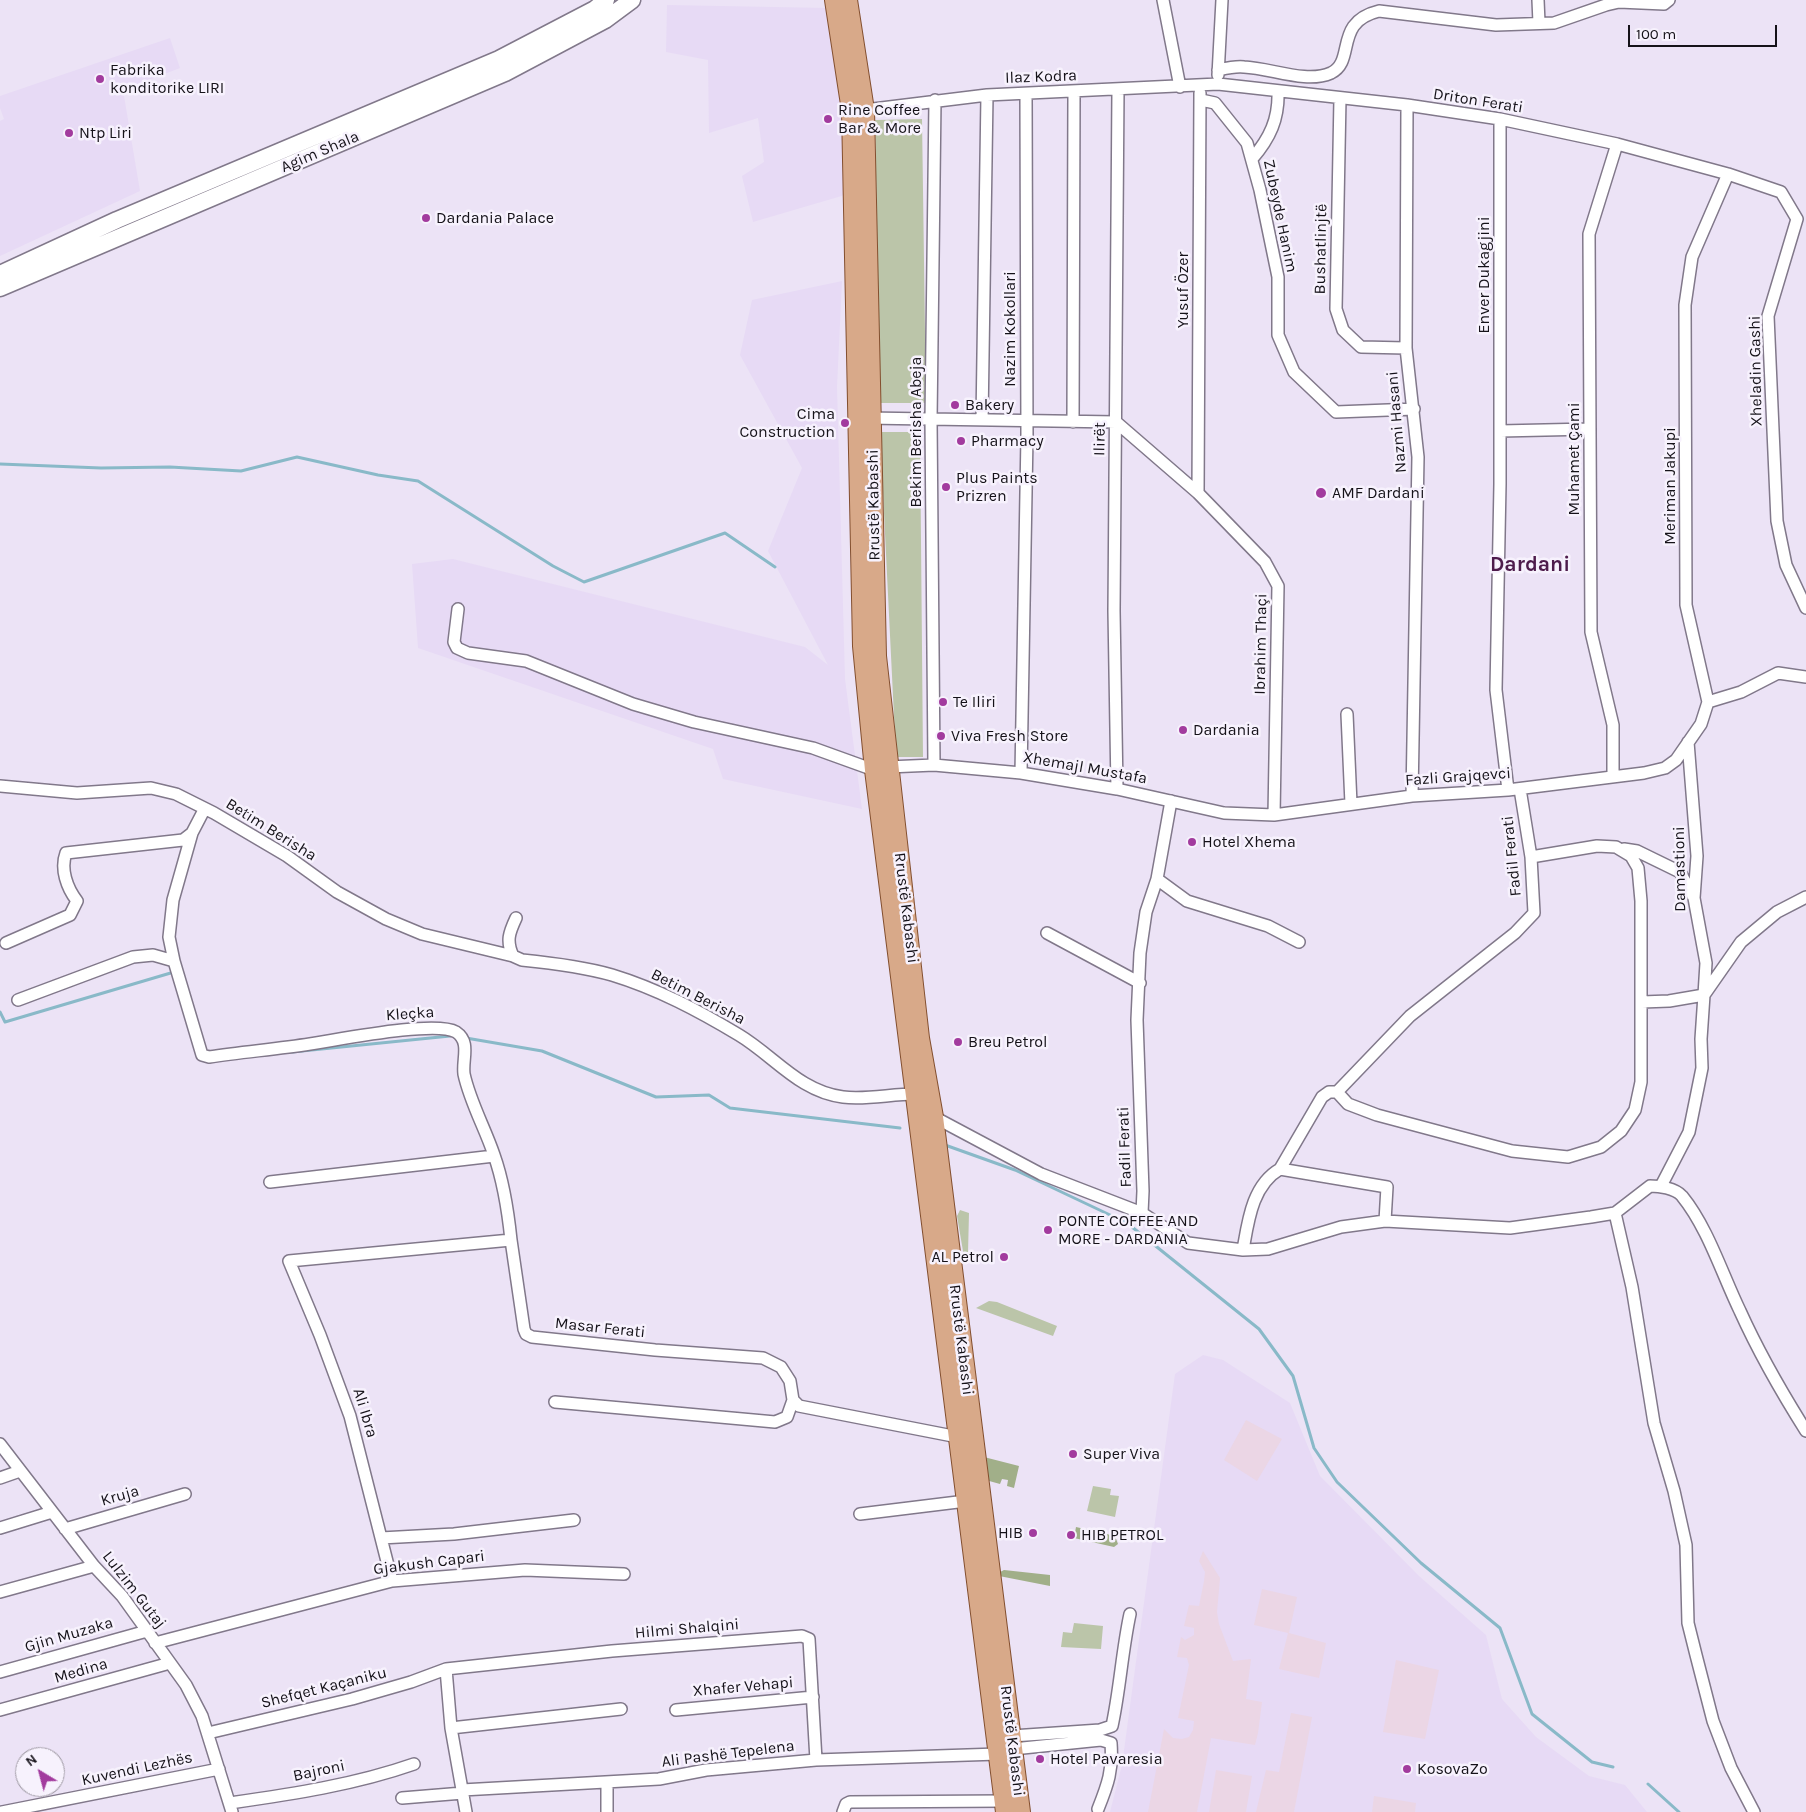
<!DOCTYPE html>
<meta charset="utf-8">
<style>
body{margin:0}
#map{position:relative;width:1806px;height:1812px;overflow:hidden;background:#ece3f6;font-family:Karla,sans-serif}
canvas{display:block}
.north{position:absolute;left:15px;top:1747px;width:50px;height:50px;box-sizing:border-box;background:#f7f2fd;border:1px solid #9d98a2;border-radius:50%;rotate:323deg;font-size:14px;font-weight:700;line-height:20px;text-align:center;color:#151219}
.north::after{content:'';display:block;margin:auto;width:18px;height:22px;background:#a23b9e;clip-path:polygon(50% 0,100% 100%,50% 72%,0 100%)}
.scale{position:absolute;left:1628px;top:25px;width:149px;height:22px;box-sizing:border-box;border:2px solid #151219;border-top:0;padding-left:6px;font-size:15px;line-height:18px;white-space:nowrap;color:#151219;-webkit-text-stroke:4px #f7f2fd;paint-order:stroke}
</style>
<div id="map">
<canvas width="1806" height="1812"></canvas>
<div class="north">N</div>
<div class="scale">100 m</div>
</div>
<script>
const context = document.querySelector('canvas').getContext('2d');
context.lineJoin = 'round';
function paint(path, color) {
  context.fillStyle = color;
  context.fill(path, 'evenodd');
}
function strokePath(path, color, width, dash) {
  context.strokeStyle = color;
  context.lineWidth = width;
  context.lineCap = dash ? 'butt' : 'round';
  context.setLineDash(dash || []);
  context.stroke(path);
}
function drawText(font, color, halo, rows, align = 'center') {
  context.font = font + ' Karla,sans-serif';
  context.lineWidth = 5;
  context.setLineDash([]);
  context.textBaseline = 'middle';
  context.strokeStyle = halo;
  context.fillStyle = color;
  for (const [text, x, y, turn = 0] of rows) {
    context.save();
    context.translate(x, y);
    context.rotate((+turn || 0) * Math.PI / 180);
    context.textAlign = isNaN(turn) ? turn : align;
    if (halo) context.strokeText(text, 0, 0);
    context.fillText(text, 0, 0);
    context.restore();
  }
}
paint(new Path2D(`
 M667,5L828,8L848,118L845,195L753,222L742,176L764,162L758,118L709,133L708,60L666,52Z
 M170,38L180,68L123,90L140,191L0,256V121L4,119L0,108V96Z
 M842,281L837,387L845,679L862,809L723,779L713,749L418,648L412,564L453,559L805,647L828,665L768,551L802,468L740,355L752,300Z
 M1203,1355L1223,1360L1290,1403L1320,1476L1419,1576L1486,1635L1502,1699L1536,1737L1589,1776L1625,1785L1647,1812H1110L1122,1765L1175,1374Z`), '#e7daf5');
paint(new Path2D(`
 M1246,1420L1282,1439L1257,1481L1224,1460Z
 M1203,1551L1220,1578L1217,1612L1219,1624L1233,1661L1251,1659L1246,1699L1262,1702L1258,1733L1255,1745L1211,1738L1197,1812H1148L1164,1729L1173,1738L1182,1739L1189,1737L1193,1730L1194,1721L1178,1718L1189,1665L1187,1658L1177,1657L1181,1637L1185,1640L1194,1635V1628L1184,1626L1189,1605L1199,1606L1204,1581L1205,1572L1199,1561Z
 M1262,1589L1297,1597L1289,1633L1326,1643L1319,1678L1279,1669L1288,1633L1254,1625Z
 M1396,1660L1439,1670L1425,1739L1383,1732Z
 M1291,1713L1312,1717L1294,1812H1256L1266,1770L1279,1772Z
 M1216,1770L1252,1776L1246,1812H1209Z
 M1374,1796L1416,1803L1415,1812H1372Z`), '#ebd6e5');
paint(new Path2D(`
 M922,119L926,403H880L875,120Z
 M880,432H920L923,757H896Z
 M960,1210L969,1213L968,1253L964,1257L957,1216Z
 M989,1301L997,1302L1057,1326L1053,1336L976,1308Z
 M1093,1486L1111,1489L1110,1495L1119,1496L1115,1517L1087,1511Z
 M1074,1623L1103,1626L1101,1649L1061,1647L1063,1632L1072,1633Z`), '#bbc5a9');
paint(new Path2D(`
 M980,1456L1019,1466L1014,1488L1007,1486L1008,1480L1002,1479L1000,1484L982,1479Z
 M1076,1527L1115,1536L1118,1544L1114,1547L1074,1538Z
 M1004,1570L1050,1575V1586L994,1575Z`), '#a1af89');
strokePath(new Path2D(`
 M0,464L101,468L170,467L241,471L297,457L378,475L418,481L553,566L584,582L725,533L775,567
 M0,1012L5,1022L174,972
 M466,1038L542,1051L656,1097L709,1095L730,1108L900,1128
 M292,1052L450,1036
 M945,1145L1015,1170L1127,1223L1259,1329L1293,1376L1314,1448L1337,1482L1421,1563L1500,1628L1532,1714L1592,1762L1613,1767
 M1648,1784L1679,1812`), '#89b9c8', 3);
const minor = new Path2D(`
 M1163,0L1180,87
 M1538,0L1539,23
 M1218,70C1227,68 1235,66 1244,67C1271,68 1306,84 1331,73C1356,61 1333,22 1379,11L1496,25L1554,23L1606,5L1619,2L1664,4L1669,0
 M1218,75L1222,0
 M1340,98L1336,309L1343,330L1361,347L1406,348
 M1201,100L1215,103L1247,143L1260,190L1278,277V335L1294,372L1336,412L1414,409
 M1407,105L1406,348L1418,457L1412,796
 M865,110L987,95L1218,84L1407,105L1500,119L1617,144L1728,174L1781,192L1797,219L1768,316L1777,521L1786,565L1806,608
 M1500,119V484L1496,690L1508,790
 M1252,159C1270,138 1279,119 1278,91
 M867,418L1116,422L1198,493L1265,562L1278,586L1274,815
 M982,420L987,95
 M1073,422L1074,92
 M1500,431L1590,429
 M1198,493L1200,93
 M458,609L454,642L457,648L468,653L526,661L633,704L694,722L813,748L874,770
 M1708,702L1741,692L1778,673L1806,677
 M1347,714L1351,804
 M934,765L931,420L935,100
 M888,767L934,765L1021,773L1117,789L1224,813L1274,815L1412,796L1508,790L1644,773L1665,768L1676,760L1701,724L1708,702L1686,605L1685,305L1692,257L1728,174
 M1021,773L1027,436L1026,94
 M1613,776V725L1591,632L1589,234L1617,144
 M0,786L77,793L151,788L176,794L214,813L287,856L337,892L386,919L422,934L513,956
 M1117,789L1114,611L1118,90
 M1171,801L1157,879L1146,912L1140,953L1137,1020L1143,1191L1142,1213L1188,1243L1243,1250L1268,1249L1341,1227L1385,1221L1510,1228L1591,1217L1615,1213L1650,1186C1659,1186 1675,1188 1682,1196C1708,1228 1722,1274 1740,1311C1759,1353 1782,1393 1806,1431
 M204,810L192,833L173,900L169,937L174,961L202,1055L209,1057C243,1052 277,1049 310,1044C338,1040 435,1020 456,1032C471,1042 462,1059 464,1074C470,1102 485,1128 494,1155C504,1183 508,1211 511,1240
 M1624,849L1637,851L1680,872L1694,898
 M1157,879L1187,901L1268,926L1299,942
 M516,918C509,933 506,941 513,956L522,960C552,963 584,967 612,975C658,989 699,1011 739,1035C774,1056 800,1092 843,1097C866,1100 891,1094 915,1094
 M1047,933L1140,983
 M6,943L70,915L77,901C67,888 60,869 66,853L183,840L192,833
 M18,1000L133,957L153,955L174,961
 M1642,1002L1669,1001L1704,995L1706,963L1694,898L1697,856L1688,742
 M1337,1092L1348,1104L1377,1115L1512,1151L1568,1157L1601,1147L1621,1131L1635,1110L1641,1082V901L1638,868L1631,856L1616,847L1597,846L1531,857
 M934,1117L1041,1174L1142,1213
 M1280,1169L1322,1097L1329,1092H1337L1410,1016L1515,933L1534,913L1531,857L1520,789
 M270,1182L494,1156
 M1661,1186L1689,1132L1702,1068L1701,1039L1704,995L1741,942L1777,912L1806,897
 M1615,1213L1632,1287L1654,1423L1674,1491L1686,1545L1688,1623L1696,1655L1713,1721L1731,1768L1754,1812
 M1243,1250C1248,1222 1252,1185 1280,1169L1387,1187L1385,1221
 M555,1402L775,1422L787,1417L793,1400
 M0,1444L94,1566L122,1596L186,1685L202,1716L232,1812
 M0,1478L20,1471
 M860,1514L966,1501
 M0,1528L52,1512
 M65,1529L185,1494
 M381,1538L454,1534L574,1520
 M392,1581L350,1416L320,1335L289,1261L511,1240L524,1329L526,1334L532,1337L655,1350L763,1358L781,1367L790,1381L793,1400L799,1406L958,1437
 M0,1592L94,1566
 M155,1643L392,1581L525,1570L624,1574
 M446,1669L451,1728L466,1812
 M0,1672L147,1631
 M0,1710L170,1663
 M676,1710L813,1697
 M451,1728L621,1709
 M208,1733L352,1699L411,1682L446,1669L612,1651L802,1636L809,1639L816,1760
 M1012,1736L1100,1730L1112,1726C1120,1689 1122,1651 1130,1614
 M1013,1749L1091,1741L1101,1740L1111,1743C1113,1770 1108,1784 1098,1809
 M607,1782V1812
 M462,1790L659,1779L706,1770L816,1760L998,1754
 M402,1798L463,1793
 M230,1803C292,1794 354,1785 414,1764
 M2,1812L219,1769
 M843,1812L846,1804L850,1802L1004,1801`);
const secondary = new Path2D(`
 M0,274L117,220L499,59L595,9L606,0
 M0,288L505,73L605,20L632,0`);
const primary = new Path2D(`
 M834,0L851,111L862,646L874,770L1005,1812
 M848,0L865,110L877,656L920,1038L934,1117L1021,1812`);
strokePath(minor, '#81788a', 14);
strokePath(secondary, '#81788a', 19);
strokePath(primary, '#834f2f', 20);
strokePath(minor, '#fff', 11);
strokePath(secondary, '#fff', 16);
strokePath(primary, '#d8a989', 18);
for (const [x, y, r, color] of [
 [100,79,5,"#a23b9e"],
 [828,119,5,"#a23b9e"],
 [69,133,5,"#a23b9e"],
 [426,218,5,"#a23b9e"],
 [955,405,5,"#a23b9e"],
 [845,423,5,"#a23b9e"],
 [961,441,5,"#a23b9e"],
 [946,487,5,"#a23b9e"],
 [1321,493,6,"#a23b9e"],
 [943,702,5,"#a23b9e"],
 [1183,730,5,"#a23b9e"],
 [941,736,5,"#a23b9e"],
 [1192,842,5,"#a23b9e"],
 [958,1042,5,"#a23b9e"],
 [1048,1230,5,"#a23b9e"],
 [1004,1257,5,"#a23b9e"],
 [1073,1454,5,"#a23b9e"],
 [1033,1533,5,"#a23b9e"],
 [1071,1535,5,"#a23b9e"],
 [1040,1759,5,"#a23b9e"],
 [1407,1769,5,"#a23b9e"]
]) {
  const dot = new Path2D();
  dot.arc(x, y, r, 0, 2 * Math.PI);
  context.fillStyle = color;
  context.fill(dot);
  strokePath(dot, '#f7f2fd', 2);
}
drawText('16px', '#151219', '#f7f2fd', [
 ["Fabrika",110,70],
 ["konditorike LIRI",110,88],
 ["Rine Coffee",838,110],
 ["Bar & More",838,128],
 ["Ntp Liri",79,133],
 ["Dardania Palace",436,218],
 ["Bakery",965,405],
 ["Cima",835,414,"right"],
 ["Construction",835,432,"right"],
 ["Pharmacy",971,441],
 ["Plus Paints",956,478],
 ["Prizren",956,496],
 ["AMF Dardani",1332,493],
 ["Te Iliri",953,702],
 ["Dardania",1193,730],
 ["Viva Fresh Store",951,736],
 ["Hotel Xhema",1202,842],
 ["Breu Petrol",968,1042],
 ["PONTE COFFEE AND",1058,1221],
 ["MORE - DARDANIA",1058,1239],
 ["AL Petrol",994,1257,"right"],
 ["Super Viva",1083,1454],
 ["HIB",1023,1533,"right"],
 ["HIB PETROL",1081,1535],
 ["Hotel Pavaresia",1050,1759],
 ["KosovaZo",1417,1769]
], 'left');
drawText('16px', '#151219', '#f7f2fd', [
 ["Ilaz Kodra",1041,77,-2],
 ["Driton Ferati",1478,101,9],
 ["Agim Shala",320,152,-23],
 ["Zubeyde Hanim",1280,216,78],
 ["Bushatlinjtë",1321,249,-89],
 ["Enver Dukagjini",1484,275,-90],
 ["Yusuf Özer",1183,290,-90],
 ["Nazim Kokollari",1010,329,-90],
 ["Xheladin Gashi",1756,371,-91],
 ["Nazmi Hasani",1397,422,-95],
 ["Bekim Berisha Abeja",916,432,-90],
 ["Ilirët",1100,439,-89],
 ["Muhamet Çami",1574,459,-90],
 ["Meriman Jakupi",1670,486,-90],
 ["Rrustë Kabashi",874,505,-91],
 ["Ibrahim Thaçi",1261,644,-89],
 ["Xhemajl Mustafa",1085,768,10],
 ["Fazli Grajqevci",1458,777,-4],
 ["Betim Berisha",271,830,32],
 ["Fadil Ferati",1512,856,-96],
 ["Damastioni",1680,869,-91],
 ["Rrustë Kabashi",906,908,83],
 ["Betim Berisha",698,997,27],
 ["Kleçka",410,1014,-4],
 ["Fadil Ferati",1125,1147,-92],
 ["Masar Ferati",600,1328,6],
 ["Rrustë Kabashi",961,1340,83],
 ["Ali Ibra",365,1413,73],
 ["Kruja",120,1496,-16],
 ["Gjakush Capari",429,1563,-7],
 ["Lulzim Gutaj",134,1590,52],
 ["Hilmi Shalqini",687,1629,-5],
 ["Gjin Muzaka",69,1635,-16],
 ["Medina",81,1671,-16],
 ["Xhafer Vehapi",743,1687,-5],
 ["Shefqet Kaçaniku",324,1688,-14],
 ["Rrustë Kabashi",1012,1741,83],
 ["Ali Pashë Tepelena",728,1754,-7],
 ["Kuvendi Lezhës",137,1769,-12],
 ["Bajroni",319,1771,-12]
]);
drawText('bold 21px', '#4e1c4c', '#f7f2fd', [
 ["Dardani",1530,565]
]);
</script>
